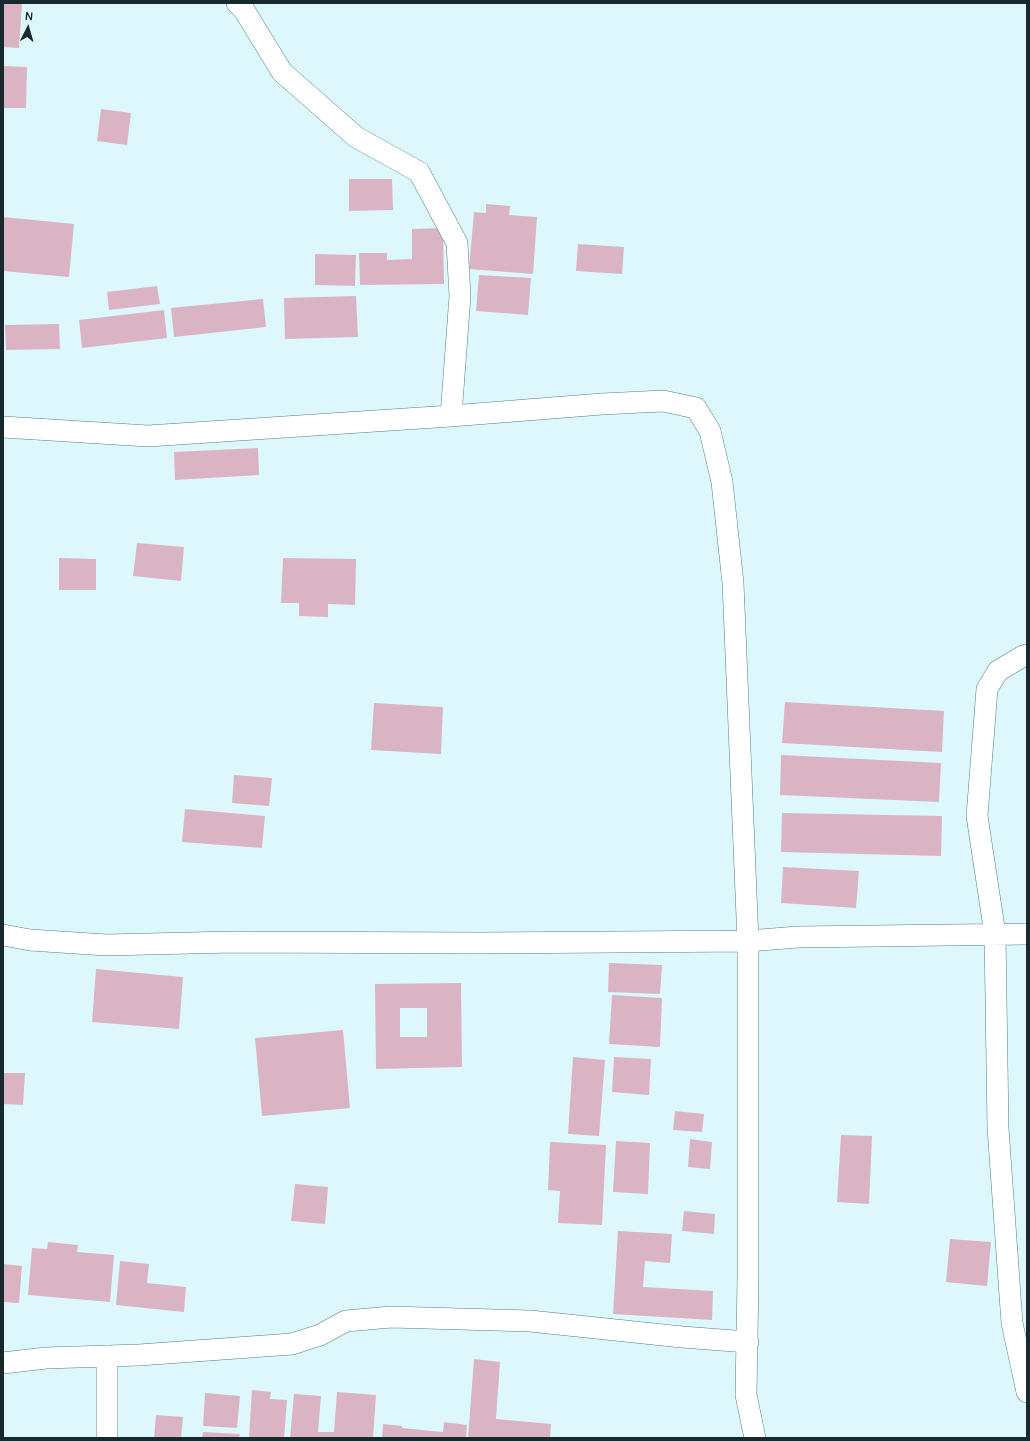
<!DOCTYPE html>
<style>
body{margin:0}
#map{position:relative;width:1030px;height:1441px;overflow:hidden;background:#ddf8fd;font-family:Manrope,sans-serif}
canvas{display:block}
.frame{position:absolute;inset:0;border:4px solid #17292c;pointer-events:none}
.north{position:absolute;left:8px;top:8px;width:40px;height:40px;-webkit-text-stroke:3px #ddf8fd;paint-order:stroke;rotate:5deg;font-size:11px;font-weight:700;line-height:16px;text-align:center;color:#17292c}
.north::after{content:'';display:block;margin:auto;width:14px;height:18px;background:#17292c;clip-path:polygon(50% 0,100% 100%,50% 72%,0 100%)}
</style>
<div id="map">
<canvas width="1030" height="1441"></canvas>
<div class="frame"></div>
<div class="north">N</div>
</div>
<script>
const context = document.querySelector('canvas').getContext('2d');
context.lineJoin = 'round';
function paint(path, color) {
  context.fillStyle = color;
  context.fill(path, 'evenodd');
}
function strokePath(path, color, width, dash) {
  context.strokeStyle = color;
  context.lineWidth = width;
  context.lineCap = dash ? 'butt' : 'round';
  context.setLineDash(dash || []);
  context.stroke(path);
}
paint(new Path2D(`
 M3,3H22L19,48L3,47Z
 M3,66L27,67L26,108H3Z
 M101,109L131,113L127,145L97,141Z
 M349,179H392L393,210L349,211Z
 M486,204L510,206L509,215L537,217L533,274L469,269L474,212L486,213Z
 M3,217L74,224L69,277L3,271Z
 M443,228L444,284L360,285L359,253H387V260L412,259V229Z
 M578,244L624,247L622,274L576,271Z
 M315,254L356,255L355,286L315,285Z
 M479,275L531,278L528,315L476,311Z
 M157,286L160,304L109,310L107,292Z
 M356,296L358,337L285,339L284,298Z
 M263,299L266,327L174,337L171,308Z
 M164,310L167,338L82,348L79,320Z
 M59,324L60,349L6,350L5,325Z
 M258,448L259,475L175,480L174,452Z
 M137,543L184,547L181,581L133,576Z
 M59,558L96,559V590H59Z
 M283,558L356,559L355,605L328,604V617L299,616V603H281Z
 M785,702L944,711L942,752L782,743Z
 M374,703L443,707L441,754L371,750Z
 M781,755L941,763L939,802L780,795Z
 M234,775L272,778L269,806L232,803Z
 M185,809L265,816L262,848L182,842Z
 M782,813L942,816L941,856L781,852Z
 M783,867L859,871L856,908L781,903Z
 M609,963L662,965L660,994L608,992Z
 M96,969L183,977L179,1029L92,1022Z
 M461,983L462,1067L376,1069L375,984ZM400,1008H427V1037H400Z
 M612,995L662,998L660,1047L609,1044Z
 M343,1030L350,1108L262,1116L255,1038Z
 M573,1057L605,1060L599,1136L568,1134Z
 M614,1057L651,1059L649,1095L612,1092Z
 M3,1073H25L23,1105L3,1104Z
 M675,1111L704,1114L702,1132L673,1130Z
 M841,1135L872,1136L869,1204L837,1202Z
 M690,1139L712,1142L710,1169L688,1167Z
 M616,1141L650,1143L648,1194L613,1192Z
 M550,1142L606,1145L602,1225L558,1223L560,1191L548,1190Z
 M295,1184L328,1187L325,1224L291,1221Z
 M684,1211L715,1214L714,1234L682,1231Z
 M618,1231L672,1234L670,1263L645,1261L643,1287L713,1291L712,1320L613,1314Z
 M950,1239L991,1242L987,1286L946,1282Z
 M48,1242L78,1245L77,1252L114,1255L110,1302L28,1295L32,1248L47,1249Z
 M120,1261L149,1264L147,1283L186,1287L184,1312L116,1305Z
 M3,1264L22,1266L19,1303L3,1302Z
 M474,1359L500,1362L496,1419L551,1424L550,1438H468Z
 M252,1390L271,1392L270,1399L287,1400L284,1438H249Z
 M337,1392L376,1395L373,1438H290L294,1394L321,1396L318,1432H334Z
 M205,1393L240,1396L237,1428L203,1426Z
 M156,1415L183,1417L181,1438H154Z
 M444,1422L467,1425L466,1438H382L383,1424L402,1426V1428L443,1432Z
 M203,1432L240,1434L239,1438H202Z`), '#dbb4c4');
const street = new Path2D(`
 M237,3L244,10L282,72L356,137L419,172L457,243L460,296L451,416
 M3,427L148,436L451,416L602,404L663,401L696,408L710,431L722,482L733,583L748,941V1278L746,1395L755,1438
 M1027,655L1023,656L998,671L987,689L977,816L995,934L998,1128L1012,1323L1027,1392
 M3,935L30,940L106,945L233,942L480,943L748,941L798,937L1027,934
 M3,1363L46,1358L139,1355L292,1344L320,1335L346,1321L391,1317L530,1321L682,1337L748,1342
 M107,1438V1356`);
strokePath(street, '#537e85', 22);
strokePath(street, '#fff', 21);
</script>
